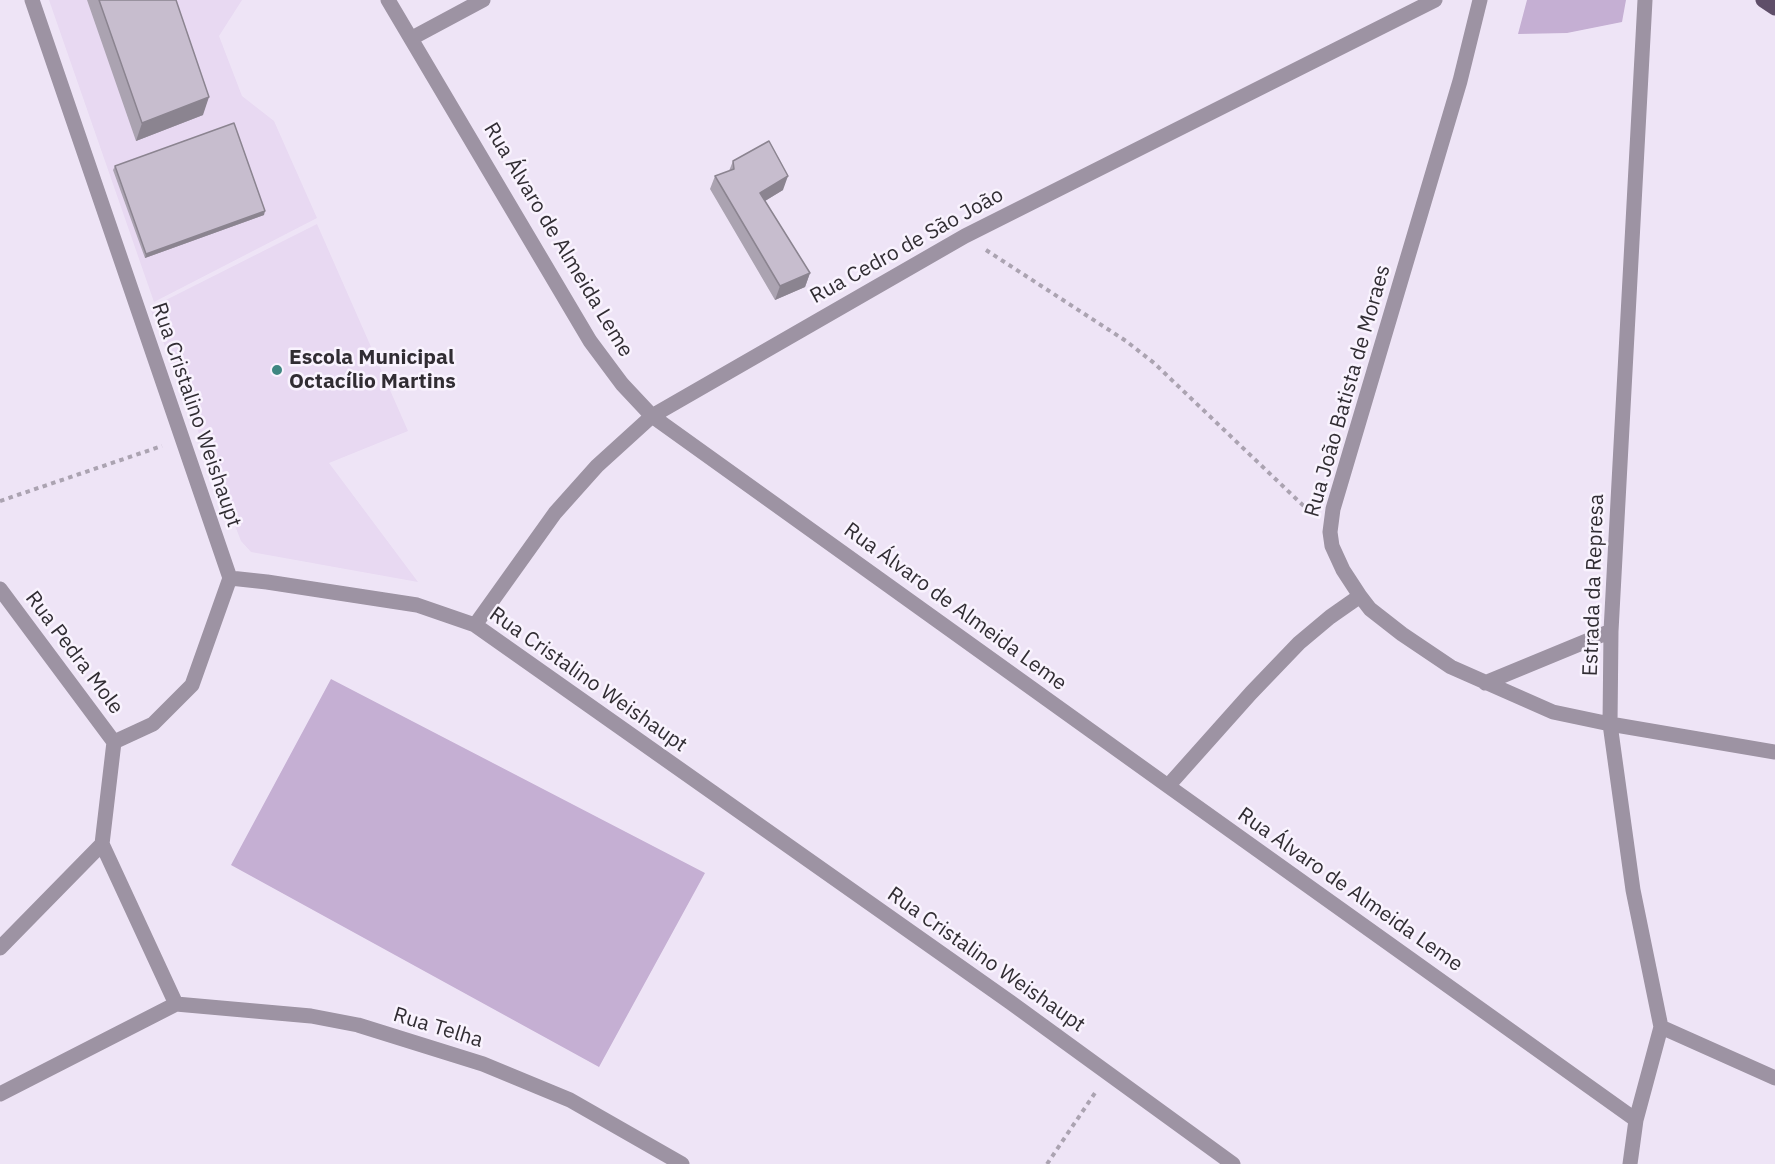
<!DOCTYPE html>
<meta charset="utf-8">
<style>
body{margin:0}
canvas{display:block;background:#eee4f6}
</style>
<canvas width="1775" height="1164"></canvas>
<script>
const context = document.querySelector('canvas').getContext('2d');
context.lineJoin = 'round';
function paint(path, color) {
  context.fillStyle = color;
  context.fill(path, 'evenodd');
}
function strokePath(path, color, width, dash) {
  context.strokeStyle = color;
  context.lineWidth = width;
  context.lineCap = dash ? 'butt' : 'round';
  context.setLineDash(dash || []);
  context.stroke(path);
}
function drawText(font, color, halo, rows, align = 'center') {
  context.font = font + ' "IBM Plex Sans",sans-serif';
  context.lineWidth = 5;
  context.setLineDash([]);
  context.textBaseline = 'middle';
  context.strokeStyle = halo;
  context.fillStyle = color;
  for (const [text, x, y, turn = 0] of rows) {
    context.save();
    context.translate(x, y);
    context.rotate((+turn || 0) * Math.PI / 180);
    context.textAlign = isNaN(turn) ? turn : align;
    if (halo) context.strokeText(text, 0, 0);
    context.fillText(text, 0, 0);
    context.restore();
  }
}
paint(new Path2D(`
 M49,0H242L219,36L242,96L274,121L317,218L154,302Z
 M317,224L408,431L329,463L418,582L251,552L241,541L150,308Z`), '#e8d9f2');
paint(new Path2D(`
 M1527,0H1626L1622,22L1567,33L1518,34Z
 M331,679L705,873L599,1067L231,865Z`), '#c5afd3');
strokePath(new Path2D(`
 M986,250L1126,341L1154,363L1310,512
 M0,501L162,446
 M1047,1164L1097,1090`), '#aba3b1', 4, [4.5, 4.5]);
strokePath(new Path2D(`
 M32,0L230,578
 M388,0L590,341L622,384L652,416L1168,786L1636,1120
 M1480,0L1460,81L1333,509L1330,532L1332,546L1343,570L1360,596L1370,609L1402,634L1451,667L1553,712L1610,724L1775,752
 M412,38L483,0
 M230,578L267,582L417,605L475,625L1010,1002L1233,1164
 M0,589L114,742
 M475,625L555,513L597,466L652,416L965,236L1435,0
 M1485,683L1611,631
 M1168,786L1251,693L1299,643L1330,617L1360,596
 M0,948L102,844
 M176,1004L102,844L114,742L153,724L192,685L230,578
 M1661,1027L1775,1078
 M0,1094L176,1004L311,1016L358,1025L483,1064L570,1100L682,1164
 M1630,1164L1636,1120L1661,1027L1633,890L1610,724L1611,631L1645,0`), '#9d93a3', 15);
strokePath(new Path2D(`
 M1763,0L1775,8`), '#5f4e69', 15);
paint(new Path2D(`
 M87,0H176L203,115L136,141Z
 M733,161L783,190L765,201L810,273L805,287L775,300L710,189L715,176L729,171Z
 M115,166L264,215L145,258L113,170Z`), '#aba3b1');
paint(new Path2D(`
 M209,97L203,115L136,141L142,123Z
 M788,176L783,190L755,207L760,193Z
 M265,211L264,215L145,258L146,254Z
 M810,273L805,287L775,300L780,286Z`), '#8b8490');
const building = new Path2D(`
 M99,0H176L209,97L142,123Z
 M234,123L265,211L146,254L115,166Z
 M769,141L788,176L760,193L810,273L780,286L715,176L734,169L733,161Z`);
paint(building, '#c7bdce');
strokePath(building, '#8b8490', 1.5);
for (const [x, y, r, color] of [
 [277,370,6,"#3e8681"]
]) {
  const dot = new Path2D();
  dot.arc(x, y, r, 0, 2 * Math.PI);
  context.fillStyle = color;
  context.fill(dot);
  strokePath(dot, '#f9f3fe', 2);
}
drawText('21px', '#312d33', '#f9f3fe', [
 ["Rua Álvaro de Almeida Leme",558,240,59],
 ["Rua Cedro de São João",907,246,-29],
 ["Rua João Batista de Moraes",1348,391,-74],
 ["Rua Cristalino Weishaupt",196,415,71],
 ["Estrada da Represa",1594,585,-88],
 ["Rua Álvaro de Almeida Leme",955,607,36],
 ["Rua Pedra Mole",74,653,53],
 ["Rua Cristalino Weishaupt",588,680,35],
 ["Rua Álvaro de Almeida Leme",1350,890,35],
 ["Rua Cristalino Weishaupt",986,960,35],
 ["Rua Telha",438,1028,17]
]);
drawText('bold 21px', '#312d33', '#f9f3fe', [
 ["Escola Municipal",289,358],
 ["Octacílio Martins",289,382]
], 'left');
</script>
